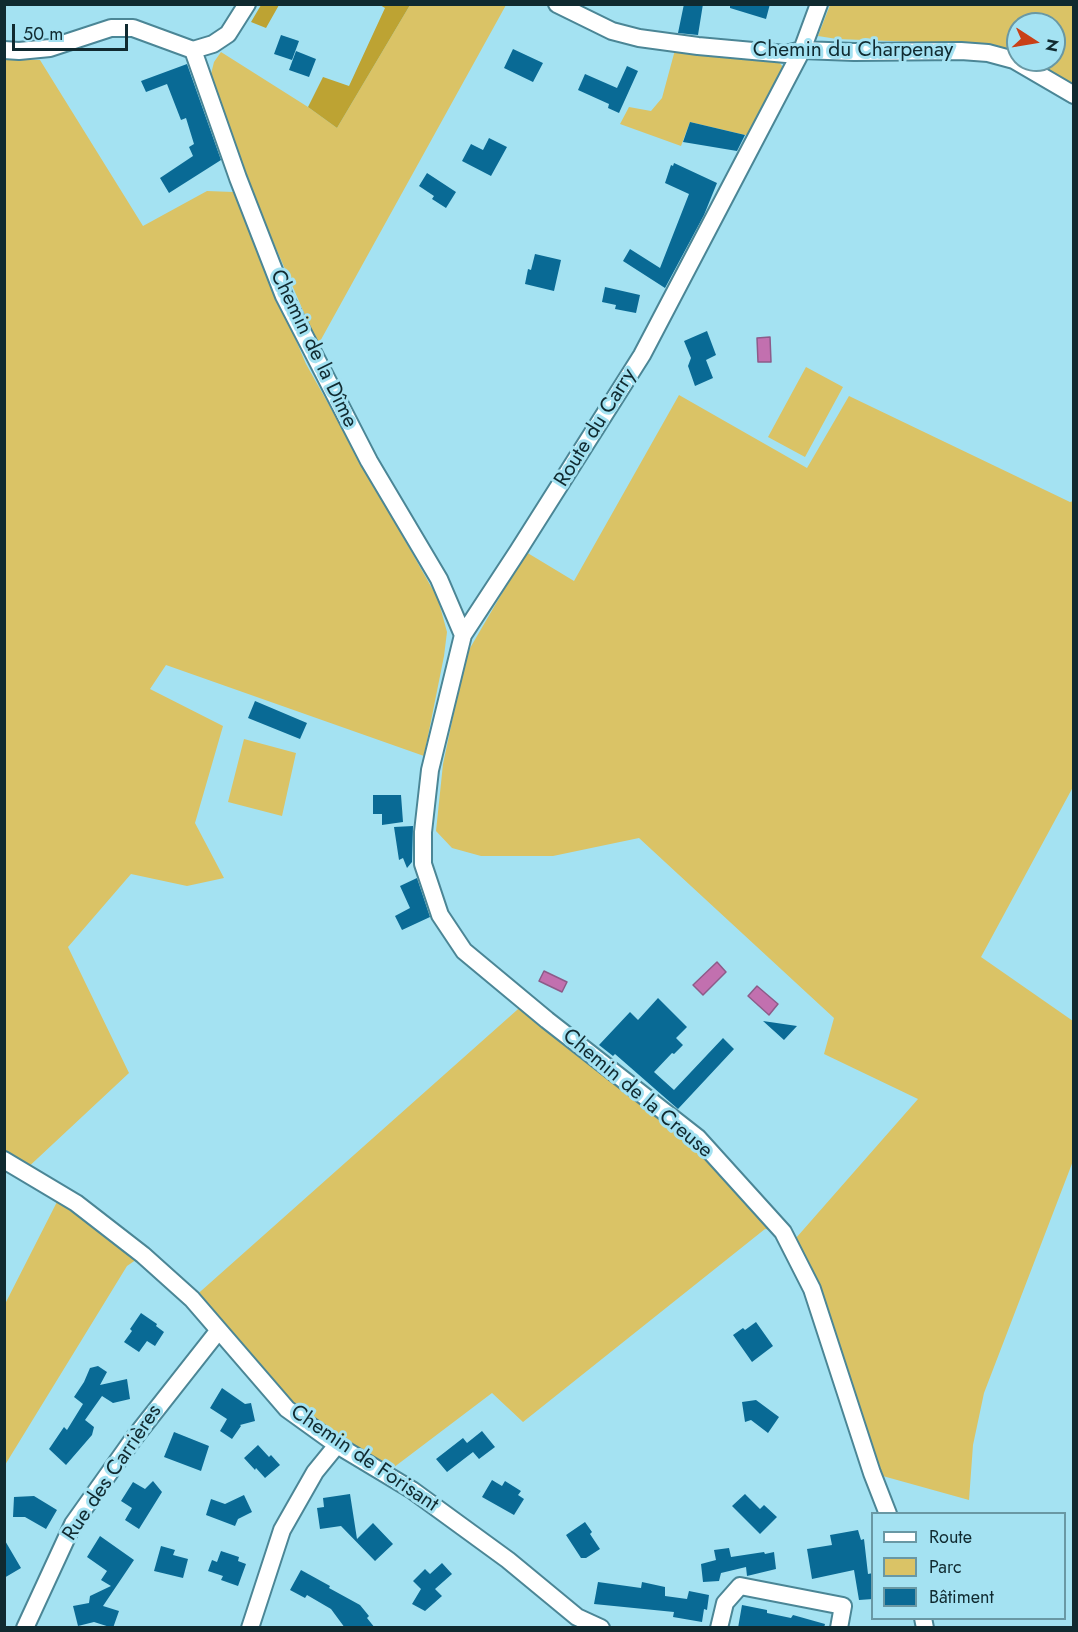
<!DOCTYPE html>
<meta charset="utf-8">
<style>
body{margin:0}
#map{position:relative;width:1078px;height:1632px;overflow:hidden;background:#a4e2f2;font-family:Jost,sans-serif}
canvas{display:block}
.frame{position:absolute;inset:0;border:6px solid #102a30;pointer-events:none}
.legend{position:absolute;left:871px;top:1512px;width:195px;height:108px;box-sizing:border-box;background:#a4e2f2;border:2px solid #6998a4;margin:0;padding:8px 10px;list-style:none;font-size:18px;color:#102a30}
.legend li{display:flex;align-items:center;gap:12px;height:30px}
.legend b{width:30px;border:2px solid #6998a4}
.north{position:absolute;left:1006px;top:12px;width:60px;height:60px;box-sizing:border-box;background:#a4e2f2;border:2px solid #6998a4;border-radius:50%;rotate:102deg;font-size:16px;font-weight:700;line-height:24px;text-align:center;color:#102a30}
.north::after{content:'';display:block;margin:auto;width:21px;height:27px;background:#c94017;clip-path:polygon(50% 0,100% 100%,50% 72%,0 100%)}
.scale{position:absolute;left:12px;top:24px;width:116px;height:27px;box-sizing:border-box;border:3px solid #102a30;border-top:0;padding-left:8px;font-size:18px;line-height:21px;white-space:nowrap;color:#102a30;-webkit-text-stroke:4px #a4e2f2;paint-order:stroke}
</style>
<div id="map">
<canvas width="1078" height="1632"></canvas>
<div class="frame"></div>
<ul class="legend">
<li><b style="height:8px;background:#fff"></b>Route</li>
<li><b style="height:16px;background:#dac366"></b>Parc</li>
<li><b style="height:16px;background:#096a95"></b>Bâtiment</li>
</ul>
<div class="north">N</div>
<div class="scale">50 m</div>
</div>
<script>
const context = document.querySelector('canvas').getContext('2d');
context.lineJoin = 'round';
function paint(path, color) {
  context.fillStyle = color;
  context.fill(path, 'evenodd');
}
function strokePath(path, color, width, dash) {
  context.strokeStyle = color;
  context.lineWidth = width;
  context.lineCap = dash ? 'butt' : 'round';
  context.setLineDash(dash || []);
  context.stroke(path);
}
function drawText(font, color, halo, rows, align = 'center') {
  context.font = font + ' Jost,sans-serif';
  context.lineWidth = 6;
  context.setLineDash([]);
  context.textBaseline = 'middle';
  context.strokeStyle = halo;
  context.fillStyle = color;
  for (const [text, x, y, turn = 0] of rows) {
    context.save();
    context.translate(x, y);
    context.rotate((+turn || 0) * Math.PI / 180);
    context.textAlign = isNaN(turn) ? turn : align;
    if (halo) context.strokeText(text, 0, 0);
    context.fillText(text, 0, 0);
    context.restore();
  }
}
paint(new Path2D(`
 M410,5H506L318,345L252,193L210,78L214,62L221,52L308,107L337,128Z
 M830,5H1073V87L1029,60H1054V24H1018V54L997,45L837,39L818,36Z
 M675,50L775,58L784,68L752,134L745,135L690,122L681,146L620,124L629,107L651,111L662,98Z
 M9,59L40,60L143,226L207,191L233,192L306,364L438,599L447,632L444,656L424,756L166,665L150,689L223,726L195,823L224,878L187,886L131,874L68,947L129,1073L23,1172L4,1160V61Z
 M806,367L843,387L805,457L768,437Z
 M679,395L807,468L849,396L1070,502L1073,501V787L981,957L1073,1021V1161L984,1393L973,1445L969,1500L872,1473L789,1246L918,1099L824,1054L834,1018L639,838L553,856H481L452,848L436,831L443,764L466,655L526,552L574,581Z
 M244,739L296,753L282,816L228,802Z
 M526,1002L698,1138L783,1232L765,1229L523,1422L492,1393L385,1474L287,1409L192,1299Z
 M61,1194L143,1255L127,1266L5,1465V1304Z`), '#dac366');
paint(new Path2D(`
 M261,5H279L266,28L251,22Z
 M380,5H410L337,128L308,107L323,77L349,86L385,8Z`), '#bda333');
const water = new Path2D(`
 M770,337L771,362H758L757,338Z
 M717,962L726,972L703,995L693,985Z
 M544,971L567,982L562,992L539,981Z
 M757,986L778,1004L769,1015L748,996Z`);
paint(water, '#c270af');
strokePath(water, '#8d5b89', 1.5);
paint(new Path2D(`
 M684,4H703L698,35L678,33Z
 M730,4H770L766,19L730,8Z
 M281,35L299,41L292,60L274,54Z
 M513,49L543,63L533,82L504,68Z
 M296,51L316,59L309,77L289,70Z
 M187,64L221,160L169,193L160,178L193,156L189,147L194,144L186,118L181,120L167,84L146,92L141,81Z
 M627,66L638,71L619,113L608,108L609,104L578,90L585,74L617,88Z
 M690,122L745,135L737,151L683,142Z
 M489,138L507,147L491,176L462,161L471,144L483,150Z
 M674,163L717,183L704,215L665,288L623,261L630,249L660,268L689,194L665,183L671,165L673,166Z
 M427,173L456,192L446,208L432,199L434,196L419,186Z
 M535,254L561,260L554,291L525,284L528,269L531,270Z
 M605,287L640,295L636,313L615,309L616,305L602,302Z
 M707,331L716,355L706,360L713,378L695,386L688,366L691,358L684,341Z
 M255,701L307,723L300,739L248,718Z
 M373,795H401L403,822L382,825V814H373Z
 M413,826L412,862L407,868L403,858L399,860L394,827Z
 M417,878L430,917L402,930L395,916L410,908L400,886Z
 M658,998L687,1027L676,1038L683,1045L674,1054L672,1053L654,1072L674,1090L723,1038L734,1049L678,1109L615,1054L613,1056L599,1045L630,1012L638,1020Z
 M763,1021L797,1026L784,1040Z
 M141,1313L157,1324L156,1326L164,1332L155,1346L147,1341L139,1352L124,1342L132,1331L130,1329Z
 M756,1322L773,1346L752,1362L733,1335L743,1328L745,1330Z
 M98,1366L107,1372L100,1385L127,1379L130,1399L113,1403L102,1396L85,1420L94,1427L92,1435L66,1465L49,1449L64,1427L67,1430L83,1404L74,1397L84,1382L90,1368Z
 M222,1388L245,1404L251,1403L255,1421L240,1425L241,1426L232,1439L220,1431L227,1419L210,1408Z
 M756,1400L779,1417L768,1433L751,1420L745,1422L742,1402Z
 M482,1431L495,1447L479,1459L473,1452L447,1472L436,1459L463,1438L467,1443Z
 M174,1432L209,1446L201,1471L164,1457Z
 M258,1445L269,1457L271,1455L280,1465L265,1478L256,1468L255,1470L244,1458Z
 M492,1480L502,1486L505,1481L521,1491L518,1495L524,1499L514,1515L482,1497Z
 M153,1481L162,1492L139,1529L125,1520L132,1508L121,1501L133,1482L145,1489Z
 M350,1494L357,1539L373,1523L393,1544L375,1561L341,1526L320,1529L317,1508L324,1507L323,1498Z
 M745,1494L760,1509L764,1505L777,1517L760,1534L732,1506Z
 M244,1495L252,1512L238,1519L235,1526L206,1515L211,1499L225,1504Z
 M34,1496L57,1510L46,1529L25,1517H13L14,1497Z
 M585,1522L592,1532L590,1534L600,1549L586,1558H581L566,1535Z
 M858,1530L861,1540L864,1539L868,1574L873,1573V1599L859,1600L854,1570L812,1579L807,1549L832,1545L830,1535Z
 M100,1536L134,1560L103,1606L119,1611L113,1628L94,1622L78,1626L73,1606L89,1603L90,1596L111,1586L101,1580L107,1571L87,1557Z
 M4,1539L21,1568L4,1578Z
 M161,1546L175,1550L173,1555L188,1559L183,1578L154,1571Z
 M729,1548L731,1557L764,1552L765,1554L774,1552L776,1569L747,1576L746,1567L721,1573L719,1581L703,1582L701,1564L716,1560L714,1550Z
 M221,1551L239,1557L238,1561L246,1564L238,1586L221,1580L223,1576L208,1571L212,1560L217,1562Z
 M442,1563L452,1574L435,1589L442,1596L425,1611L412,1604L421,1589L413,1581L425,1569L430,1574Z
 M301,1570L330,1586L329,1588L360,1605L369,1616L367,1618L375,1628H345L331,1609L307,1595L305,1598L290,1590Z
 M598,1582L641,1588L642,1582L665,1587V1596L687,1599L689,1591L709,1595L707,1610L704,1609L702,1622L673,1617L674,1612L594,1604Z
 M742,1605L767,1610V1613L791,1618L793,1615L825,1624L824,1628H738Z`), '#096a95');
const street = new Path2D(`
 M557,4L612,31L639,38L698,46L786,54L802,50L854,52L961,51L988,53L1014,60L1074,95
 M819,4L802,50L642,355L518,551L463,635L430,770L423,832V864L440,915L464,951L547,1020L698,1138L783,1232L812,1289L872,1473L888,1514
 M4,50L19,51L50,48L111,28H133L193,50
 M193,50L238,178L284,296L369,461L439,579L463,635
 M193,50L213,44L228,34L247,4
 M4,1160L76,1203L143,1255L192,1299L287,1409L337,1445L412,1490L508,1560L577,1617L601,1628
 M923,1618L925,1628
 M25,1628L73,1524L134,1438L219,1330
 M250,1628L282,1530L315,1472L337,1445
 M719,1628L725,1603L740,1586L843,1606L839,1628`);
strokePath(street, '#4b8696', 20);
strokePath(street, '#fff', 16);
drawText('21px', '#102a30', '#a4e2f2', [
 ["Chemin du Charpenay",853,51],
 ["Chemin de la Dîme",313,349,64],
 ["Route du Carry",596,428,-58],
 ["Chemin de la Creuse",637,1094,40],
 ["Chemin de Forisant",364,1459,34],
 ["Rue des Carrières",113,1473,-56]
]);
</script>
